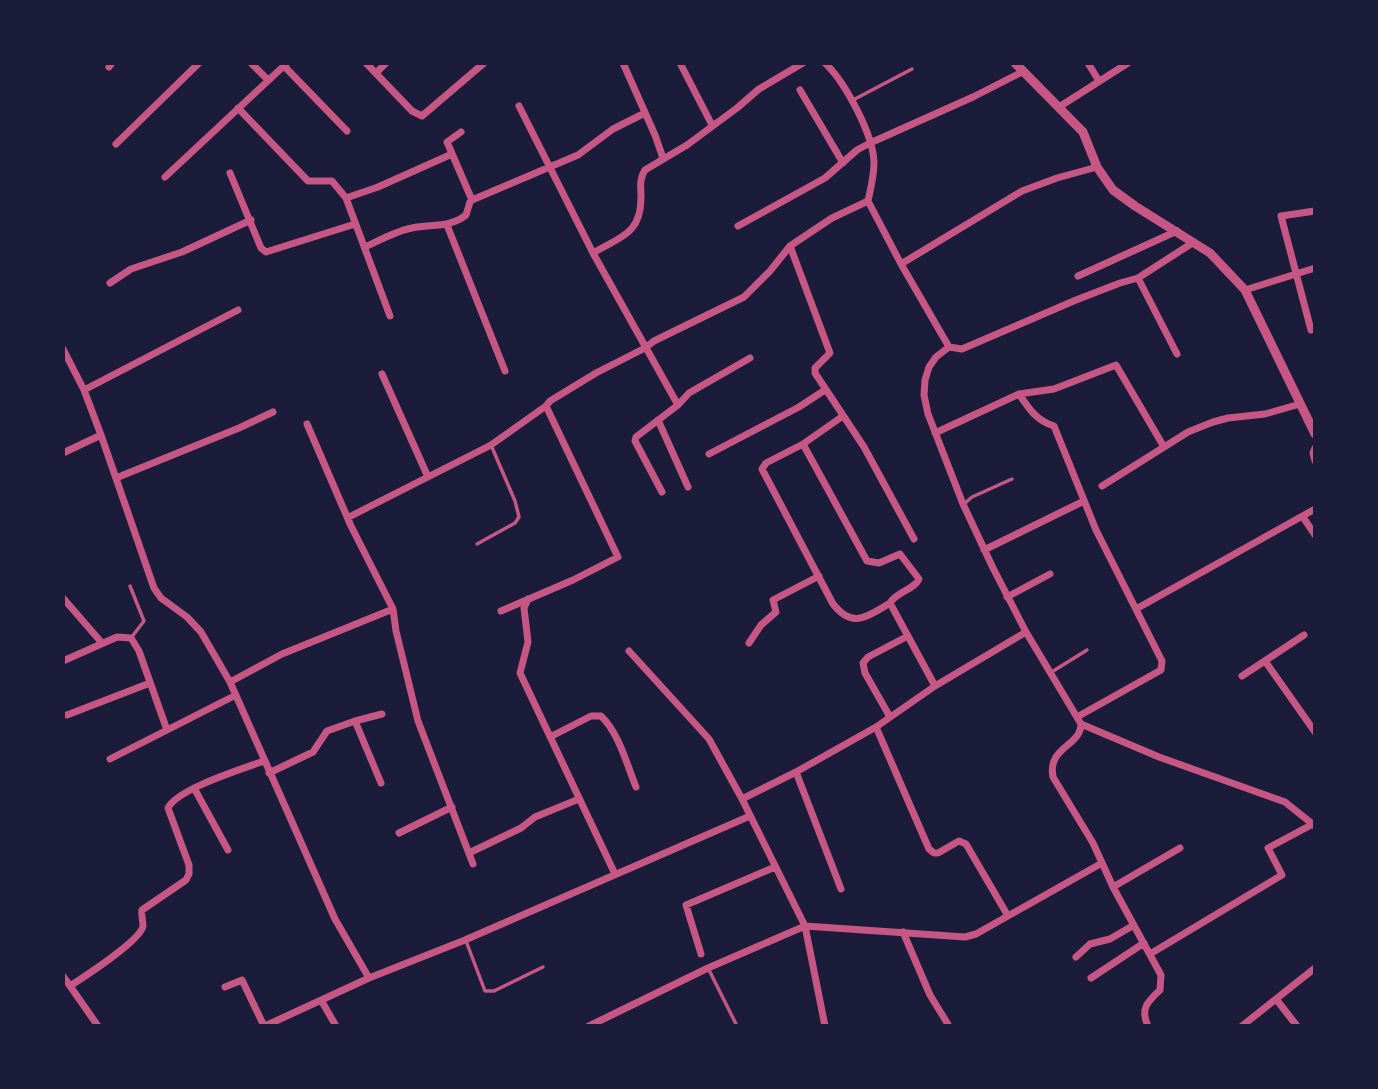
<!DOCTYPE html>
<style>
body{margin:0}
#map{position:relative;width:1378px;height:1089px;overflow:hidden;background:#1b1b3a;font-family:"Roboto Condensed",sans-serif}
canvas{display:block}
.frame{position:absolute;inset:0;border:65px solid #1b1b3a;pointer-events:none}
</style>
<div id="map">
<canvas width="1378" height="1089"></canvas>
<div class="frame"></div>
</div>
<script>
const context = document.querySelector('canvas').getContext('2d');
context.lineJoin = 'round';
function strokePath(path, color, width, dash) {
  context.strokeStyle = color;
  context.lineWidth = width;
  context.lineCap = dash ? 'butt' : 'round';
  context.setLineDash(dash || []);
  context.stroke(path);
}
strokePath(new Path2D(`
 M853,100L912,69
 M964,504L972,497L1012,479
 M477,544L515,523L519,517L515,501L491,445
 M130,586L144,621L131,638
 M1050,673L1087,650
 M466,941L485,991H494L543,967
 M708,968L737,1026`), '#c65784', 3.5);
strokePath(new Path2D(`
 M251,63L267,79
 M366,63L412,111L422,116L484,63
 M623,63L655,135L663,158
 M680,63L712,125
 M825,63C845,82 873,134 874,162C874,175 871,188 868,201
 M1088,63L1099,81
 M284,66L347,131
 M109,67L112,63
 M376,73L386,63
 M800,90L843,163
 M519,106L593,253L678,405
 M1059,107L1128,63
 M238,108L308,181H332L346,198L390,316
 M116,144L199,63
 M230,173L261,248L266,252L355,224
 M165,177L287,63
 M346,198L378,187L452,154
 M472,200L578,155L613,129L645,113
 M868,201L901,264L949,347
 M447,225L505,371
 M738,226L825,178L857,150L870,143L973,97L1024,71
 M1194,242L1138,278L1120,283L1076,300L962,349L949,347L936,357L929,367L925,380L924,395L928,414L963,504L993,568L1026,632L1081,724L1159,757L1285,802L1315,826
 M790,246L830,353L815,368V373L864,447L914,539
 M365,247C380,240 396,231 412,228C431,224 450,228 466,215L470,202L472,200L447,142L461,132
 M593,253C620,237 641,234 641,198C641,187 639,179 645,170L687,145L737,108L759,89L803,63
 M901,264L1022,191L1057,178L1097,167
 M1078,276L1177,231
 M1138,278L1177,354
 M110,283L131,269L182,252L251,220
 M1245,290L1315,268
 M1311,330L1281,216L1315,211
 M63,349L84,390L101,435L154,588L161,598L187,617L201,632L230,682L335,919L369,978
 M382,374L428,477
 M84,390L238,310
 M1019,394C1029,409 1037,421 1054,426L1096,530L1162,661L1161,670L1077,717
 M843,416L803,444L867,561L879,563L900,554L919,579C914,590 896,592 890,603
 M658,420L688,487
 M307,424L351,526L393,609L396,631L418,721L473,864
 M935,433L1019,394L1054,389L1116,365L1164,447
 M803,444L766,463L762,469L833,604C853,629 866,617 890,603L935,686
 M1315,448L1313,453L1315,461
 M63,453L101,435
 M709,454L799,407L825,390
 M116,478L239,428L273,412
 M1102,486L1188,432L1213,422L1228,418L1265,414L1300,404
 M662,492L635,441L636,437L678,405L689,393L750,358
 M349,517L491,445L546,406L550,401L596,373L645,348L654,341L744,297L770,271L790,246L832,218L868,201
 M1303,517L1315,535
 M984,550L1084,501
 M1007,597L1050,574
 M63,598L102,643
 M528,599L524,608L528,642L520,673L615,874
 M1136,609L1315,509
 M501,611L573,580L618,557L546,406
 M749,643L761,625L776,612L773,600L819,576
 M629,651L709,739L742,799L805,926L825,1026
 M63,661L117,637L131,638L139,651L167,730
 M1265,661L1315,732
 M1242,676L1304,635
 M230,682L282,654L393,609
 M67,715L150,683
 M890,717L865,673L863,663L868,657L908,636
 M355,721L381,783
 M1081,724C1081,746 1047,747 1053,777L1093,843L1113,887L1161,975L1160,990C1147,1002 1140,1009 1148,1026
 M876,727L929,849L934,853H938L959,841L966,844L1008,916
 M550,737L591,716H601C619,733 627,765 636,787
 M110,759L236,695
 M796,772L841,889
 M269,773L313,752L327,731L355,721L382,714
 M194,788L228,850
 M742,799L796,772L876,727L935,686L1026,632
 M399,833L452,807
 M469,853L521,828L535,817L579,799
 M1113,887L1180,848
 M903,932L930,995L949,1026
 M701,954L686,905L775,867
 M1150,954L1282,875L1268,848L1313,824
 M1076,957L1090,944L1110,939L1134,925
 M63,976L98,1026
 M1091,978L1144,943
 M70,986C84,977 141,940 143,926C143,920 141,915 142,910L186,880L189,874V865L168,808C177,789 242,769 264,761
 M225,987L242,980L264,1026
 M1276,999L1297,1026
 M321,1000L336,1026
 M265,1026L369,978L465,940L750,816
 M589,1026L708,968L805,926L965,937L976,934L1102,863
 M1242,1026L1315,968`), '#c65784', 7);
strokePath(new Path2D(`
 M1015,63L1083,132L1097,167L1113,190L1135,206L1210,253L1245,290L1315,434`), '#c65784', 9);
</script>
